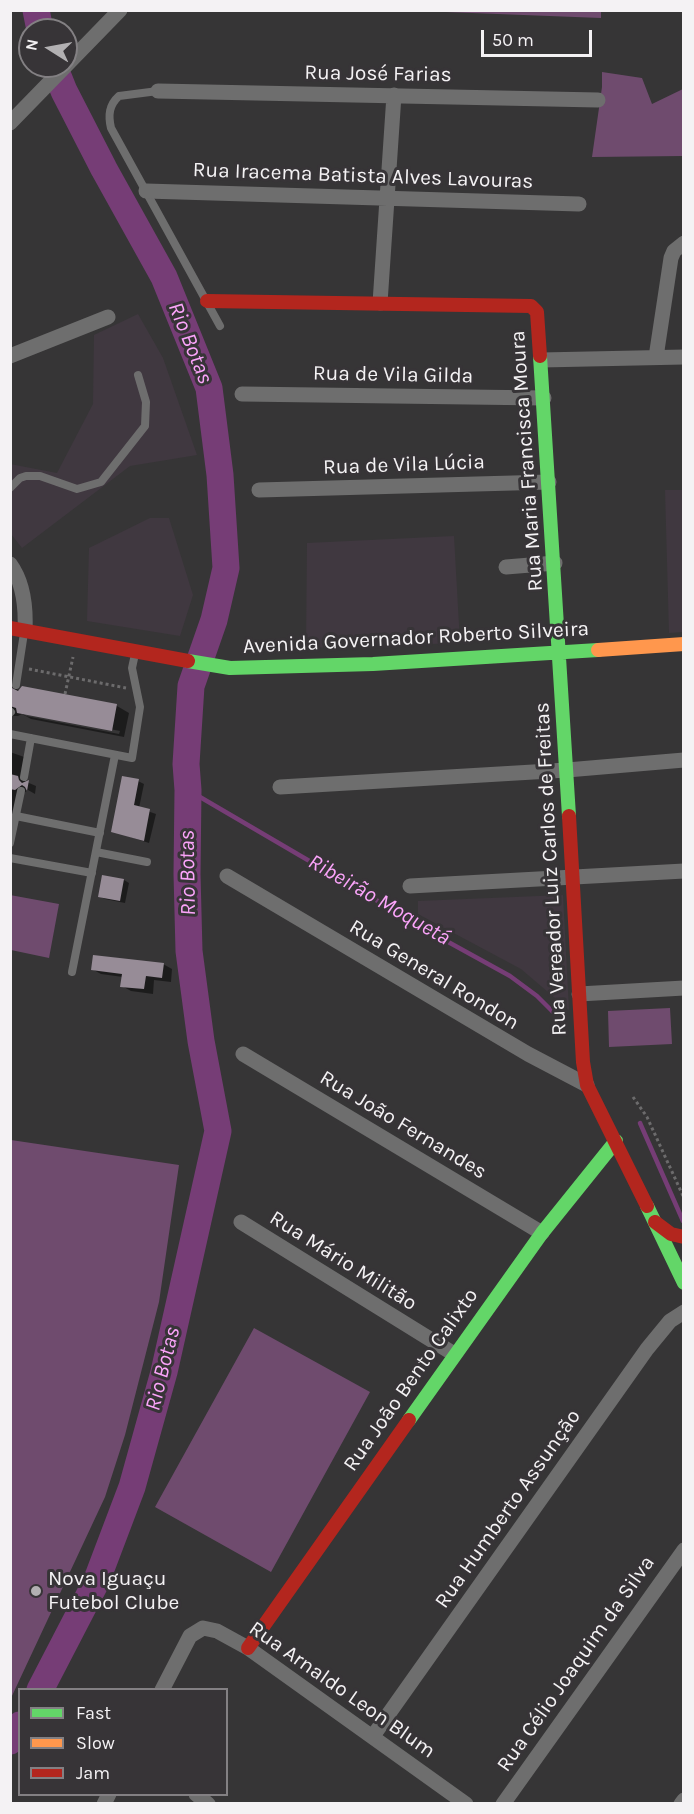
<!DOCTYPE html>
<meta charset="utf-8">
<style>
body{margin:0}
#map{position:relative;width:694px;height:1814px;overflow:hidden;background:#363536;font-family:Karla,sans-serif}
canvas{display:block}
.frame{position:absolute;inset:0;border:12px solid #f4f2f4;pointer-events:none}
.legend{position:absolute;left:18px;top:1688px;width:210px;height:108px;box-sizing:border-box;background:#373437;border:2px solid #838083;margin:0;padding:8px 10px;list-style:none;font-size:18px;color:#f4f2f4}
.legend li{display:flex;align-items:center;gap:12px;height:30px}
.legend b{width:30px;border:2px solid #838083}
.north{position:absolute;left:18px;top:18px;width:60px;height:60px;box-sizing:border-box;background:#373437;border:2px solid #838083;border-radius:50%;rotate:281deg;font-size:16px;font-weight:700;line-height:24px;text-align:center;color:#f4f2f4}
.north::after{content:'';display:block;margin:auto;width:21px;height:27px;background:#b2b0b2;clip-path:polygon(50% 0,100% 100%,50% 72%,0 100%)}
.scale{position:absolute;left:481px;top:30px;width:111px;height:27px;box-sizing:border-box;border:3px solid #f4f2f4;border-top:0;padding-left:8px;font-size:18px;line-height:21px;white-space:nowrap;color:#f4f2f4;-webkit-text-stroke:4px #373437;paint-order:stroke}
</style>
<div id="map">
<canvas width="694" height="1814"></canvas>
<div class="frame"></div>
<ul class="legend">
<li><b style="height:8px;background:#63d668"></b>Fast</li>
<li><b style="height:8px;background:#ff974d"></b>Slow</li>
<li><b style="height:8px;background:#b3261e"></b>Jam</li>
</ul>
<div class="north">N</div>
<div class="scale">50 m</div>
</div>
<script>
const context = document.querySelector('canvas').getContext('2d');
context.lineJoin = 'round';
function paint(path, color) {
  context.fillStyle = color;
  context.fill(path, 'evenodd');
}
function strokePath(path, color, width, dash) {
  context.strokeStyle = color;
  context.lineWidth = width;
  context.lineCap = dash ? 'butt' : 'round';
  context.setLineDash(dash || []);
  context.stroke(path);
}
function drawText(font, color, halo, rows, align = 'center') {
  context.font = font + ' Karla,sans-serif';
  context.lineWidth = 6;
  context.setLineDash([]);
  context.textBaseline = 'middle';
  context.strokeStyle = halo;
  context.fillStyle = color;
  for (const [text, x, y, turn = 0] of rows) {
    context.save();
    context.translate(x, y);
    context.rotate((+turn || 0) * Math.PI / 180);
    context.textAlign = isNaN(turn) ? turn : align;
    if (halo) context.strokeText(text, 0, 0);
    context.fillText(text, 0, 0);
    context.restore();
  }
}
paint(new Path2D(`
 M138,314L163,358L197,455L130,466L22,548L11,534L10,464L57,473L93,404L94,335Z
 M665,490H684L683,632L669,633Z
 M150,518H169L193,595L180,636L87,621L89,548Z
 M454,536L460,643L306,648L307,543Z
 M563,895L569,1010L521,969L418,914V901Z`), '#403840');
paint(new Path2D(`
 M601,11V18L420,11L601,10Z
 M602,72L642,78L652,104L683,89V156L592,157L602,87Z
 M10,895L59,904L49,958L11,950Z
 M670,1008L672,1044L609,1047L608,1011Z
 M11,1140L179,1165L159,1302L125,1435L105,1497L11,1698Z
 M254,1328L370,1392L271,1572L155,1507Z`), '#6f4b6e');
paint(new Path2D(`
 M10,686L20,691L117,706L129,713L124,737L31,719L22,714L18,716H13L10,714ZM22,712L120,731L119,734L26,716Z
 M10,752L27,758L22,780L36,786L35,794L28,790L24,793L10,840Z
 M138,781L144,784L139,808L156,814L149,843L112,831Z
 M124,880L129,883L125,903L105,899L99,896Z
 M163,964L172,969L171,982L154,980L153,994L131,991L122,986L123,977L101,974L92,969Z`), '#0007');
strokePath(new Path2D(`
 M188,790L441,938L510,976L537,996L563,1022
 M640,1123L683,1221`), '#763d76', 4.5);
strokePath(new Path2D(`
 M36,10L40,30
 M40,1690L96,1582L132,1487L164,1372L218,1131L201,1041L189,951L187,874L188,790L186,764L191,686L214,620L226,568L220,475L209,388L164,277L104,169L64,91L54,66
 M10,1741L20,1725`), '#763d76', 27);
paint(new Path2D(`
 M22,686L117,704L112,731L17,713L16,708L10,706V687L18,691Z
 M10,774L18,776L19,780L22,783L29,780L27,791L25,787L22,785L15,790L10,789Z
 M122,776L139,779L134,805L150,809L144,841L111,832Z
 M102,875L124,879L120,901L98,897Z
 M93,955L164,963L162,978L146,976L144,989L120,987L122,974L91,970Z`), '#978c97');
strokePath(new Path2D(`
 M29,669L126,688
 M65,694L73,657
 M633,1097L647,1117L684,1198`), '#6c6b6c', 3, [3, 3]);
strokePath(new Path2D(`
 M158,91L119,96C109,105 108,115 111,128L220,326
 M10,488L20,478L26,476H40L77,489L101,482L145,426L146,402L138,375
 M16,685L24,633
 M10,713L11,712
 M10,734L132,758L140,707L132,668L135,654
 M24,777L31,738
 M16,816L100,833
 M10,843L21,791
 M96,852L147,862
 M10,858L92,873
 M72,972L115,755`), '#6e6e6e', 8);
strokePath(new Path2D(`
 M158,91L598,100
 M10,123L120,10
 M146,191L579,204
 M380,303L394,95
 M10,356L108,317
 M656,357L671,258L674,251L684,243
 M541,360L684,357
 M242,394L544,398
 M259,490L549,482
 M10,564C24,583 26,608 25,630
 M506,567L555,563
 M280,787L567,770L684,760
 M227,876L528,1054L587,1085
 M410,886L684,871
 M579,994L684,988
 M243,1054L542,1233
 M241,1222L454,1354
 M162,1690L190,1636L203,1628L217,1631L248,1648L466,1804
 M373,1736L647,1349L670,1321L684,1312
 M196,1794L208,1804
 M104,1804L109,1794
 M503,1804L684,1550
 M681,1804L684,1800`), '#6e6e6e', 15);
strokePath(new Path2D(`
 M540,356L569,816
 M188,661L230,668L373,664L598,650
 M647,1206L684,1283
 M409,1420L542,1233L616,1141`), '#63d668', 14);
strokePath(new Path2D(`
 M598,650L684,644`), '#ff974d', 14);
strokePath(new Path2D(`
 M207,301L531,306L537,312L540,356
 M10,628L188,661
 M569,816L583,1062L587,1085L647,1206
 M655,1222L671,1234L684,1237
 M248,1648L409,1420`), '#b3261e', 14);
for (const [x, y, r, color] of [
 [36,1591,6,"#b2b0b2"]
]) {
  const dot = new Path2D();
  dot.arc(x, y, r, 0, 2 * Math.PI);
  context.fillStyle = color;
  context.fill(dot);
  strokePath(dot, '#373437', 2);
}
drawText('21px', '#f4f2f4', '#373437', [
 ["Rua José Farias",378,74,1],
 ["Rua Iracema Batista Alves Lavouras",363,176,2],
 ["Rua de Vila Gilda",393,375,1],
 ["Rua Maria Francisca Moura",527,461,-94],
 ["Rua de Vila Lúcia",404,465,-2],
 ["Avenida Governador Roberto Silveira",416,638,-3],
 ["Rua Vereador Luiz Carlos de Freitas",551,869,-93],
 ["Rua General Rondon",434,975,31],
 ["Rua João Fernandes",403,1125,31],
 ["Rua Mário Militão",343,1261,32],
 ["Rua João Bento Calixto",411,1380,-55],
 ["Rua Humberto Assunção",508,1509,-55],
 ["Rua Célio Joaquim da Silva",576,1664,-55],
 ["Rua Arnaldo Leon Blum",342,1690,35]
]);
drawText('21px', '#f4f2f4', '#373437', [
 ["Nova Iguaçu",48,1579],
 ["Futebol Clube",48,1603]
], 'left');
drawText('italic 22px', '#fba4fa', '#373437', [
 ["Rio Botas",190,343,68],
 ["Rio Botas",188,873,-91],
 ["Ribeirão Moquetá",379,900,30],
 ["Rio Botas",163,1369,-76]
]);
</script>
